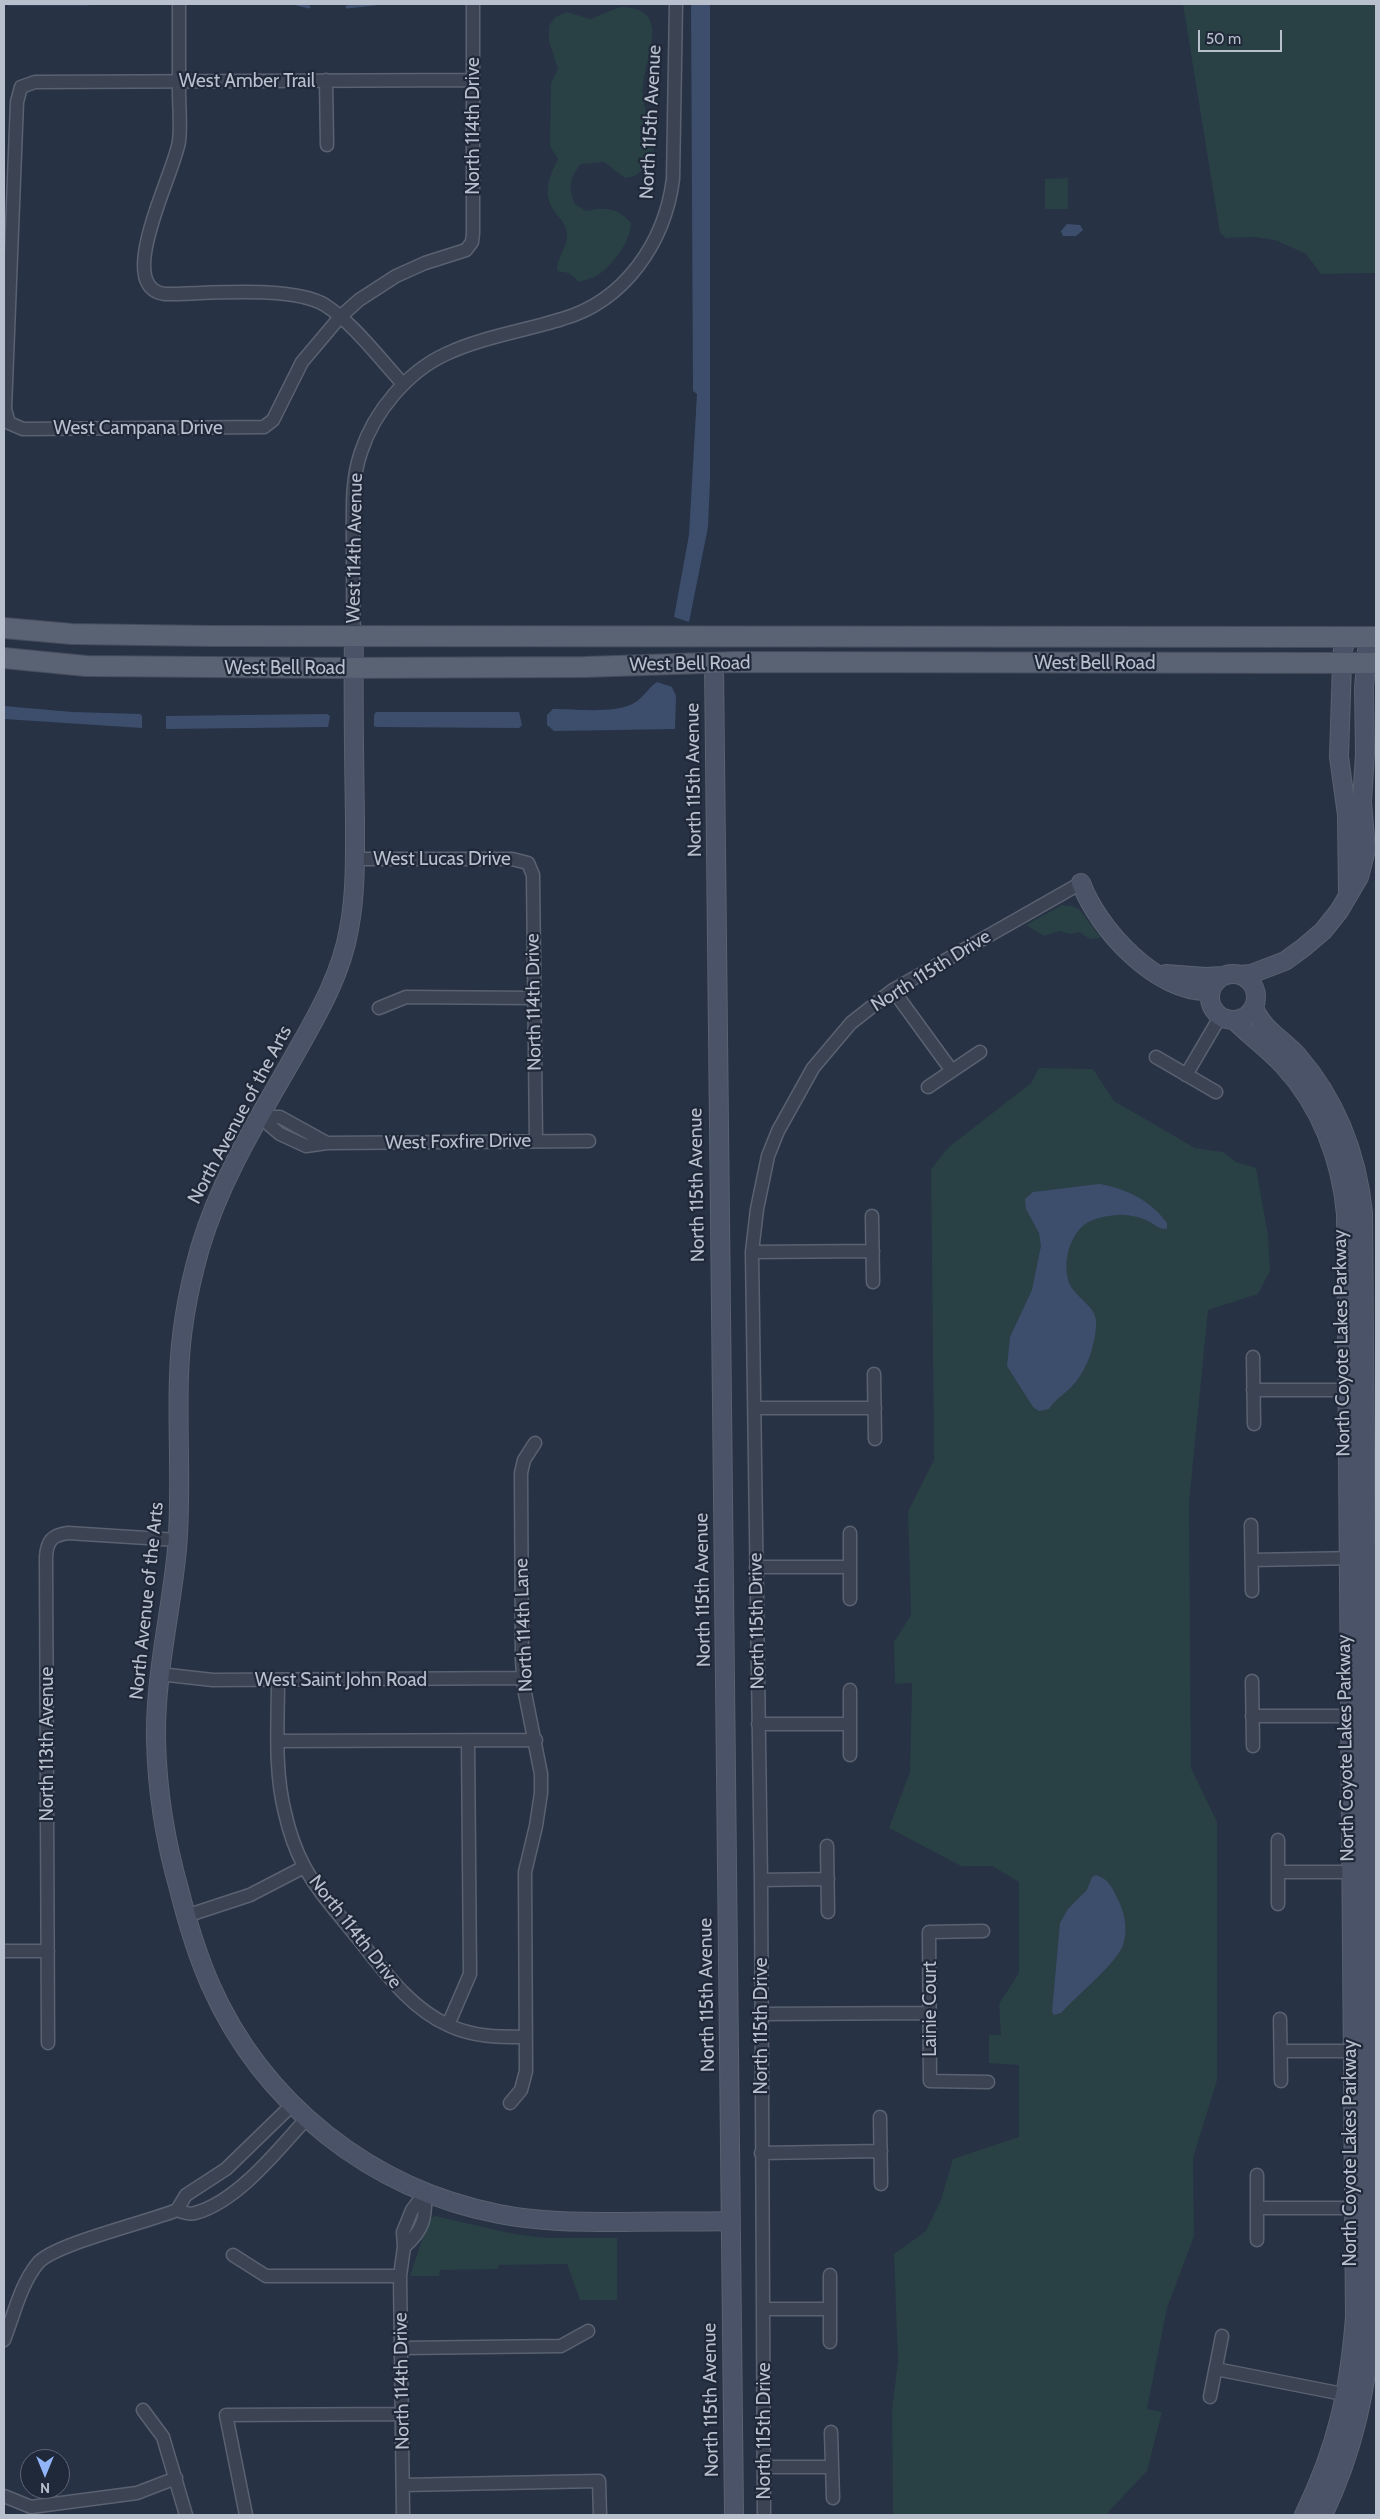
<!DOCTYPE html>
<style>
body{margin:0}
#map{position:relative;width:1380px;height:2519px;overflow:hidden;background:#273244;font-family:Cabin,sans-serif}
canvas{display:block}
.frame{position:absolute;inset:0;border:5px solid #b9c0cd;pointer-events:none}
.north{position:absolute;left:20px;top:2449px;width:50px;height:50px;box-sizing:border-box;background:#202939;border:1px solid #5d6574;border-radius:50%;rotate:180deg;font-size:14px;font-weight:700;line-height:20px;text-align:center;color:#b9c0cd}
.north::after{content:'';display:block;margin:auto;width:18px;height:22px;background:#92b4f9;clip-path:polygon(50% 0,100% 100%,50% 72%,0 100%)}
.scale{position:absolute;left:1198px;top:30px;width:84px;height:22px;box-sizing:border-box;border:2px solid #b9c0cd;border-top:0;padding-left:6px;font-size:15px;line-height:18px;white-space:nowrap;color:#b9c0cd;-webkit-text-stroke:4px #202939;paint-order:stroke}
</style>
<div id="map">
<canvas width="1380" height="2519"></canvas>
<div class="frame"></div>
<div class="north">N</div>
<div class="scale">50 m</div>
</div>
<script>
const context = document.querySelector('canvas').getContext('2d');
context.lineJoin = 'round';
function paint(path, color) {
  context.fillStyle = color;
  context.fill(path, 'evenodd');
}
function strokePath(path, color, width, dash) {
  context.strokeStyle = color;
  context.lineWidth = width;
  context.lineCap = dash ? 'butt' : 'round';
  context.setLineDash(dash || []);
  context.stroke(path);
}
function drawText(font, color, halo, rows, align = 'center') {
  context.font = font + ' Cabin,sans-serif';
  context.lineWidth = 4.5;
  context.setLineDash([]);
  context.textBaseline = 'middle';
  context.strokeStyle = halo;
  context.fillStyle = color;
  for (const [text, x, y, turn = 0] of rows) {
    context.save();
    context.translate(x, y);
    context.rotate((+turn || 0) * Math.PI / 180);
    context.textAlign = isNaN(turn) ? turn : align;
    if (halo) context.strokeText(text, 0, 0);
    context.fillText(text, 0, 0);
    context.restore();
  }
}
paint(new Path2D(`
 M1183,4H1376V273L1321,274L1306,254L1275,240L1254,237L1226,238L1220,233Z
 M620,7C678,7 640,63 643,95C645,116 653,135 654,155C645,165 641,177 625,178L604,162L581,164C569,178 568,188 575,204L586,211C605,207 617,207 631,223C631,241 613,265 598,275C593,278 585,280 579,282L569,273L557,271C557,256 568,247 567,234C566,223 560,220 554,211C542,193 549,177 558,159L550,146L551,83L558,69L549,41V26L555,17L567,12L590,19Z
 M1068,178V209H1045V179Z
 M1062,905L1072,906L1079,909L1101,938L1090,939L1079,932L1071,934L1059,931L1044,936L1026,925Z
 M1039,1068L1093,1069L1114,1101L1195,1148L1223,1152L1236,1162L1256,1168L1268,1235L1270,1271L1258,1294L1208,1310L1189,1503L1191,1768L1217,1822V2080L1193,2158L1194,2236L1167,2308L1147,2409L1162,2412L1147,2471L1110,2510L1108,2515H893L892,2410L898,2361L894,2254L926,2231L941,2200L953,2159L1019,2137V2065L989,2063V2035H1001L999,2004L1019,1973V1882L992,1866H961L889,1828L910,1772L912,1683L895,1684L894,1642L911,1615L908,1512L934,1460L931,1169L949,1147L1031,1083Z
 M435,2216L514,2234L547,2238H617V2300H580L567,2264L499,2265L497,2269L440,2270L439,2276H410L427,2225L432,2217Z`), '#294045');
paint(new Path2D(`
 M691,4H710V480L708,527L689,622L674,617L689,535L697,394L693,391Z
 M1067,224L1080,225L1083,230L1076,236H1063L1061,231Z
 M657,682L672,687L676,696L675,729L554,731L547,725V715L553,709C575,709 616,714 634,703C643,698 648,688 657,682Z
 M4,706L72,712L140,714L142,716V728L4,719Z
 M376,712H519L522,725L519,728L376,727L374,726V715Z
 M327,714L330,716L328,727L166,729V716Z
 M1099,1184C1126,1188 1151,1201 1167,1223V1229C1158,1229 1157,1226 1150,1222C1141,1217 1127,1214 1117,1215C1106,1216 1093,1218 1084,1225C1068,1238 1062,1266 1070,1285C1078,1300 1098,1307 1096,1325C1095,1346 1087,1370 1073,1385C1065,1394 1055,1399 1049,1409L1039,1411L1033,1407L1007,1366L1010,1337L1032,1290L1041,1246L1039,1233L1026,1209L1025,1199L1033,1192Z
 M1096,1875C1109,1879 1113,1889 1118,1900C1125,1913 1128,1931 1123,1945C1116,1964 1076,1996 1061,2013L1054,2015L1052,2012L1060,1923L1068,1909L1087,1890L1092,1877Z`), '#3d4e6d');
strokePath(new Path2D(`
 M9,4H88
 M297,4L309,7
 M347,7L375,4`), '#3d4e6d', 3);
const street = new Path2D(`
 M179,4C179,33 179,62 179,91C179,108 181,125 179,141C176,170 112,288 165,294C206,294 292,285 325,305C353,323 380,359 403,384
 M473,4V233L472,242L466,250L425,263L396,276L359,300L340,317L302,362L273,420L264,427L23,429L9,423L5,409L17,102L21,87L35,82L473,80
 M326,80L327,145
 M354,636C353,605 353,573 353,542C353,511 351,481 361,452C374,412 407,372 446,354C482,337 524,331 562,319C625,301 665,242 673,179L676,4
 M355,859H512L528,863L533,875L536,1141
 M893,990L952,1071
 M379,1008L406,997L534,998
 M1156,1057L1216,1092
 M1186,1075L1220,1017
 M928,1087L980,1052
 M260,1117L280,1134L306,1146L327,1143L589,1141
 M260,1117H280L327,1143
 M872,1216L873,1282
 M752,1252L873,1251
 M1253,1357L1254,1424
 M874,1374L875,1439
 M1253,1390H1354
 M755,1408H875
 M1251,1525L1252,1591
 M1252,1560L1356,1558
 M756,1567H850
 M850,1599V1533
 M159,1674L213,1680L523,1678
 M278,1680C278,1724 274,1770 285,1813C289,1831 295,1849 304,1866C318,1892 338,1913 356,1936C383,1969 408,2007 448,2025C473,2037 498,2037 525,2037
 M1252,1681L1253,1746
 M1252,1716H1357
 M758,1724H850
 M278,1741L536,1740
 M850,1755V1690
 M1278,1840V1904
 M827,1846L828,1912
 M1278,1872H1358
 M761,1880L828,1879
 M186,1916L250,1895L304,1867
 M983,1931L929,1932L930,2081L988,2082
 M4,1951H48
 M762,2014L930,2013
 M1280,2019L1281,2081
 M448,2025L470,1974L468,1741
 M48,2043L46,1557C47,1541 52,1535 68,1533L178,1540
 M1281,2051H1360
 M510,2103L521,2090L526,2071L525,1872L536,1826L541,1793V1774L524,1688L522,1660L521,1473L524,1460L535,1443
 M880,2117L881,2184
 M761,2153L881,2151
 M1257,2175V2240
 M1257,2208H1361
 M177,2210L186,2195L226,2169L292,2105
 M404,2247C424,2230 426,2217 425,2193
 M233,2255L266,2276H400
 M763,2309H830
 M4,2340C14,2315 20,2285 38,2263C54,2244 148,2222 177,2210C182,2212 190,2215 195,2213C237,2202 278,2150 306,2119
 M830,2342V2275
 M402,2348L561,2346L588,2331
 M1216,2369L1353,2396
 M1210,2397L1222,2336
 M143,2410L163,2437L186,2515
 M831,2432L833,2498
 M764,2467H832
 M403,2485L599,2481L600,2515
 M4,2496L31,2507L137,2493L176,2478
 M246,2515L226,2415L403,2414
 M403,2515L400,2276L404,2247L403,2232L412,2210L425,2193
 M764,2515L761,1880L752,1252L757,1209L768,1156L778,1131L813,1068L851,1023L893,990L1081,883`);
const secondary = new Path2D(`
 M354,636C353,697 354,758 355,818C355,855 356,893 349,929C341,976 316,1017 293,1058C258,1119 220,1180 200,1248C188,1290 180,1333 179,1377C177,1434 182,1492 177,1549C171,1613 155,1675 156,1739C157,1790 165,1840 179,1889C187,1921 197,1954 210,1984C263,2104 371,2189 499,2214C539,2222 579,2222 620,2222C657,2221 694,2222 731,2221
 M1348,636L1343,649L1342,663L1339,757L1347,815L1348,892
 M714,664L734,2515
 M1081,883C1098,929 1157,994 1211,991
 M1210 997a23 23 0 1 1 46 0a23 23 0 1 1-46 0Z
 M1166,974L1205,977L1224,976
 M1240,975L1251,974L1285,961L1303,948L1323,931L1339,911L1359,877L1366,850L1362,802L1365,753L1364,688L1368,638
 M1254,1007C1261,1028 1282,1039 1297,1055C1336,1100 1357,1154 1363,1213L1372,2317C1367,2389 1354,2450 1323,2515
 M1235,1021C1250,1036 1268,1049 1283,1065C1321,1106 1341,1159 1346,1214L1355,2317C1349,2393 1337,2447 1304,2515`);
const primary = new Path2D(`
 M4,628L72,634L210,636L1376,637
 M4,658L86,666L332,668L585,667L735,662L1376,663`);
strokePath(street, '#5a6271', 15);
strokePath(secondary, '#5a6271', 20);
strokePath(primary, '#454d5d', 22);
strokePath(street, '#3c4454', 12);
strokePath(secondary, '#4a5367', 18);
strokePath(primary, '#5a6373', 20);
drawText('19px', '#b9c0cd', '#202939', [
 ["West Amber Trail",247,81],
 ["North 115th Avenue",651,122,-87],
 ["North 114th Drive",473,126,-90],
 ["West Campana Drive",138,428],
 ["West 114th Avenue",355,548,-89],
 ["West Bell Road",1095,663],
 ["West Bell Road",690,664,-1],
 ["West Bell Road",285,668],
 ["North 115th Avenue",694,780,-91],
 ["West Lucas Drive",442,859],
 ["North 115th Drive",931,971,-32],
 ["North 114th Drive",534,1002,-91],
 ["North Avenue of the Arts",240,1115,-62],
 ["West Foxfire Drive",458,1142,-1],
 ["North 115th Avenue",697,1185,-91],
 ["North Coyote Lakes Parkway",1342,1343,-91],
 ["North 115th Avenue",703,1590,-91],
 ["North Avenue of the Arts",147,1601,-84],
 ["North 115th Drive",757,1621,-91],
 ["North 114th Lane",524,1625,-92],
 ["West Saint John Road",341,1680],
 ["North 113th Avenue",47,1744,-90],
 ["North Coyote Lakes Parkway",1346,1748,-91],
 ["North 114th Drive",355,1932,52],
 ["North 115th Avenue",707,1995,-91],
 ["Lainie Court",930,2009,-90],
 ["North 115th Drive",761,2026,-90],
 ["North Coyote Lakes Parkway",1350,2153,-90],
 ["North 114th Drive",402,2381,-91],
 ["North 115th Avenue",711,2400,-91],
 ["North 115th Drive",764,2431,-90]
]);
</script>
